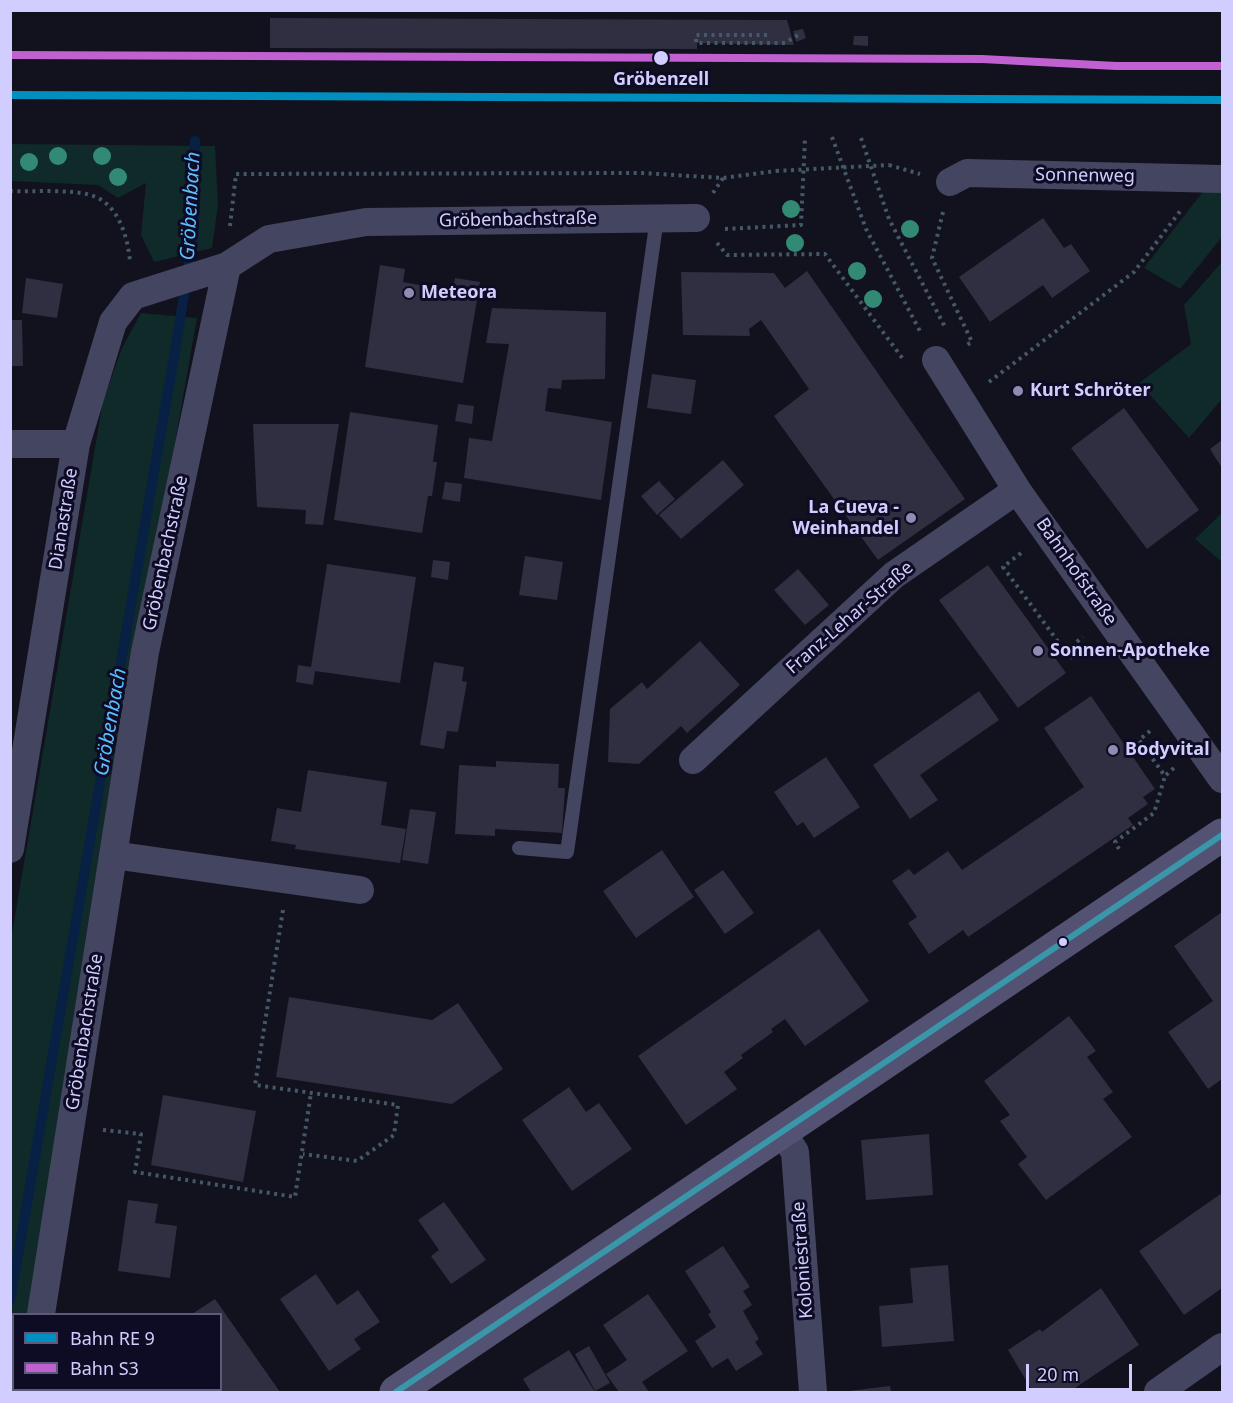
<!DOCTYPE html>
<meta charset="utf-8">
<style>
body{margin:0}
#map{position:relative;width:1233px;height:1403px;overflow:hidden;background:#12111e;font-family:"Noto Sans",sans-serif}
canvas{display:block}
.frame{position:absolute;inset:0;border:12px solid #d1ceff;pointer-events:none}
.legend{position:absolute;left:12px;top:1313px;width:210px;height:78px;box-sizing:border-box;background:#0e0b24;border:2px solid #5c597c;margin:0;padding:8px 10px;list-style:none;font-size:18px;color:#d1ceff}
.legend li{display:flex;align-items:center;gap:12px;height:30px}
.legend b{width:30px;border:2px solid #5c597c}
.scale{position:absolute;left:1026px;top:1364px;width:106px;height:27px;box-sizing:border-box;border:3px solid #d1ceff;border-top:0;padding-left:8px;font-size:18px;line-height:21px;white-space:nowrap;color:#d1ceff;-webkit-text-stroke:4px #0e0b24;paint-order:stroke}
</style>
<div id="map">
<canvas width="1233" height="1403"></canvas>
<div class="frame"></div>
<ul class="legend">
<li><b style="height:8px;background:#008fbf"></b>Bahn RE 9</li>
<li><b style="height:8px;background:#c160d1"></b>Bahn S3</li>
</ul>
<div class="scale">20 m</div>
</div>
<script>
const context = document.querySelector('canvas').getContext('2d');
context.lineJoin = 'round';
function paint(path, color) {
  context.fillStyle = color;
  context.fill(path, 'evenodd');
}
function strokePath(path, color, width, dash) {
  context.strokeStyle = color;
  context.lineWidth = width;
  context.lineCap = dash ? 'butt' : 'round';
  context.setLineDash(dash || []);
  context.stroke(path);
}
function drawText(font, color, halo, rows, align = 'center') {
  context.font = font + ' "Noto Sans",sans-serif';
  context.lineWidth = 6;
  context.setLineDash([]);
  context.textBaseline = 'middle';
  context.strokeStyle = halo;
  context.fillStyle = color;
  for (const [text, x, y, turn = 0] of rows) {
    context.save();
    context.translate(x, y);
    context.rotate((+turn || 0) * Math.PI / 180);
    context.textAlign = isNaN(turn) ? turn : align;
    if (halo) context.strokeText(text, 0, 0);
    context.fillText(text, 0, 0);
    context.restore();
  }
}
paint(new Path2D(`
 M11,144L215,146L218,205L212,248L154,262L141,235L146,183L118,198L98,185L11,181Z
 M1208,185L1222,186V237L1180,289L1144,268Z
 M1222,262V399L1189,438L1139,383L1191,344L1184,305Z
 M141,313L197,318L122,744L32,1314H14V1390H21L20,1392H11V939L103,401L122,348Z
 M1222,513V562L1195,539Z`), '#0f2a29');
strokePath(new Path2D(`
 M10,1301L175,351L194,233L195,141`), '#072044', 10);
paint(new Path2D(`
 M270,18L787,20L794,45L697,43V49L270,48Z
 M803,29L806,38L796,42L793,31Z
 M854,36H868V46L853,45Z
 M1043,218L1064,248L1071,244L1090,271L1052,298L1043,285L990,322L959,277Z
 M380,265L405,269L403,282L453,291L455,278L480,282L463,383L365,367Z
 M807,271L965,499L878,560L774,416L809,389L761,320L749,329L750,336L683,335L681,272L774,273L785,288Z
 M26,278L63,284L57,318L22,313Z
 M492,308L606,312L605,379L562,380L561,389L548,388L545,411L612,422L601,500L464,478L469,438L492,441L509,344L486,343Z
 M10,320H22L23,366H10Z
 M652,374L696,380L691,414L647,408Z
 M458,404L474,406L472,424L455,421Z
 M1124,408L1199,510L1147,549L1071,448Z
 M350,412L438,425L433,462H437L432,496H428L422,533L334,520Z
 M253,424H339L323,525L305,524L306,510L257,507Z
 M1222,440V468L1210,449Z
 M723,460L744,485L681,539L659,515Z
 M659,481L675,499L657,515L641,496Z
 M445,482L462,484L460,502L442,499Z
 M525,556L563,562L557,600L519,595Z
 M433,560L450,562L448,580L431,577Z
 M327,564L416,577L400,683L315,671L313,685L296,682L298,665L311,667Z
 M988,565L1066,673L1018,708L939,600Z
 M798,569L829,605L805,625L774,590Z
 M700,641L740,685L687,733L681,726L639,764L608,762L610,709L642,682L647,689Z
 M434,662L464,667L462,681L467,682L458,732L447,731L444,749L420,745Z
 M979,691L999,720L920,775L938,800L910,819L873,765Z
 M1091,696L1155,789L1143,797L1148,804L1128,818L1133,825L968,937L963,930L929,954L908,923L917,917L892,881L909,869L914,875L948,851L962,870L1084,787L1044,728Z
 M826,757L860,807L814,838L803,822L797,826L774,792Z
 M496,761L559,764L558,788H565L562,833L495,829V836L455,834L459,765L496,767Z
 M308,770L387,782L381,825L406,829L400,863L295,849L296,845L271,841L277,808L301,812Z
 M410,809L436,812L428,864L402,860Z
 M662,850L694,897L636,938L603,891Z
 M723,870L754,913L725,934L694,890Z
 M1222,912V1079L1208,1089L1168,1032L1213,1001L1174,946Z
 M819,929L869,1001L805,1046L785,1019L771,1029L773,1032L741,1055L743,1058L724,1072L737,1089L686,1125L638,1056Z
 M289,997L432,1020L458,1003L503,1069L452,1104L276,1077Z
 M1069,1016L1096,1051L1087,1057L1113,1092L1103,1099L1132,1137L1046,1200L1018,1164L1027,1157L1000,1121L1010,1115L984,1081Z
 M569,1087L586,1112L599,1103L632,1149L572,1191L522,1120Z
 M163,1095L256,1111L243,1182L151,1165Z
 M929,1134L933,1195L866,1200L861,1140Z
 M1222,1193V1288L1184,1315L1139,1251Z
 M128,1200L158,1204L155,1223L177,1226L170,1278L118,1271Z
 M444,1202L486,1260L451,1284L431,1256L439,1250L418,1220Z
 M723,1246L750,1287L743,1291L752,1305L743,1311L759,1339L755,1342L763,1354L736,1371L728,1358L712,1368L695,1341L716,1327L708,1314L711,1312L685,1271Z
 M948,1265L954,1341L882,1347L879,1306L913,1303L910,1268Z
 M316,1274L337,1305L358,1290L380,1322L354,1339L361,1349L329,1371L280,1299Z
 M1101,1288L1139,1345L1069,1392H1033L1008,1350L1040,1329L1042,1332Z
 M648,1294L688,1351L642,1382L649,1392H619L606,1374L627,1360L603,1325Z
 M215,1299L280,1392H214L212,1390H220V1314H192Z
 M589,1346L610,1383L595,1391L575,1354Z
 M569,1350L595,1392H531L523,1379Z
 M890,1386L891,1392H849V1391Z
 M155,1390H199L194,1392H157Z`), '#302e41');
strokePath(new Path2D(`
 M767,35H696V43H785L798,35
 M832,137L866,229L921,333
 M861,138L889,219L946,329
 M889,165L920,174
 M10,191C32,192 70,189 90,195C118,202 128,237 130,262
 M713,193L723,178
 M943,212L932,258L972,342L965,346
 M230,226L236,174L642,173L723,178L776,171
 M725,229L801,225L805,138
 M717,243L727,255L825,254L903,359
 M989,382L1134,272L1181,210
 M1021,553L1003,567L1065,651L1074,659L1088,648
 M1065,651L1083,637
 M1150,731L1139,740L1165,776L1174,768
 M1119,849L1115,842L1154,813L1165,776
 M283,910L255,1085L398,1105L394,1135L357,1161L303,1154
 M103,1130L141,1134L135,1172L295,1197L311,1093`), '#455867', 4, [3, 4.5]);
strokePath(new Path2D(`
 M519,848L567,852L657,218`), '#444560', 14);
strokePath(new Path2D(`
 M950,182L967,173L1222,179
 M936,360L1017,490L1222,779
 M10,444H76
 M693,760L894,575L1017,490
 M10,849L76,444L113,322L133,296L227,266L269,239L366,222L696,218
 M113,855L360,890
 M782,1132L795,1152L813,1392
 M41,1314L145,652L227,266
 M29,1392L30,1390
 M1158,1392L1222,1347`), '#444560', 28);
strokePath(new Path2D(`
 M396,1392L1222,835`), '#535272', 33);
strokePath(new Path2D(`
 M776,171L889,165`), '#455867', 4, [3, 4.5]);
strokePath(new Path2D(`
 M396,1392L1222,835`), '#3a96a9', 6);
strokePath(new Path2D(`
 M10,95L1222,100`), '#008fbf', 8);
strokePath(new Path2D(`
 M10,55L982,59L1116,66H1222`), '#c160d1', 8);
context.fillStyle = '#328974';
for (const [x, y] of [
 [58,156],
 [102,156],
 [29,162],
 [118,177],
 [791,209],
 [910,229],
 [795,243],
 [857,271],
 [873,299]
]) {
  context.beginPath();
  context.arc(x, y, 9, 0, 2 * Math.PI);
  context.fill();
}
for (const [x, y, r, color] of [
 [661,58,8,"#d1ceff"],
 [409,293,6,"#8e8cb0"],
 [1018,391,6,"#8e8cb0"],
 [911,518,6,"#8e8cb0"],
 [1038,651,6,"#8e8cb0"],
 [1113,750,6,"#8e8cb0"],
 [1063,942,5,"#d1ceff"]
]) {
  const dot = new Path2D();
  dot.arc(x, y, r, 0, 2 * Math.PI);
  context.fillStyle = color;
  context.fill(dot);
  strokePath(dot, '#0e0b24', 2);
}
drawText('bold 18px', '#d1ceff', '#0e0b24', [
 ["Gröbenzell",661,80]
]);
drawText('18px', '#d1ceff', '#0e0b24', [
 ["Sonnenweg",1085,176,1],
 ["Gröbenbachstraße",518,220,-1],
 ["Dianastraße",64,519,-81],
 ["Gröbenbachstraße",166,553,-78],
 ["Bahnhofstraße",1076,572,55],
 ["Franz-Lehar-Straße",850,618,-41],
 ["Gröbenbachstraße",85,1032,-81],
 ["Koloniestraße",803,1260,-94]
]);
drawText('bold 18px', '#d1ceff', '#0e0b24', [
 ["Meteora",421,293],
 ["Kurt Schröter",1030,391],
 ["La Cueva -",899,508,"right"],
 ["Weinhandel",899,529,"right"],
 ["Sonnen-Apotheke",1050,651],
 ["Bodyvital",1125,750]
], 'left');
drawText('italic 20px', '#5cbdff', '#0e0b24', [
 ["Gröbenbach",191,206,-87],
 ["Gröbenbach",111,722,-80]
]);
</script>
